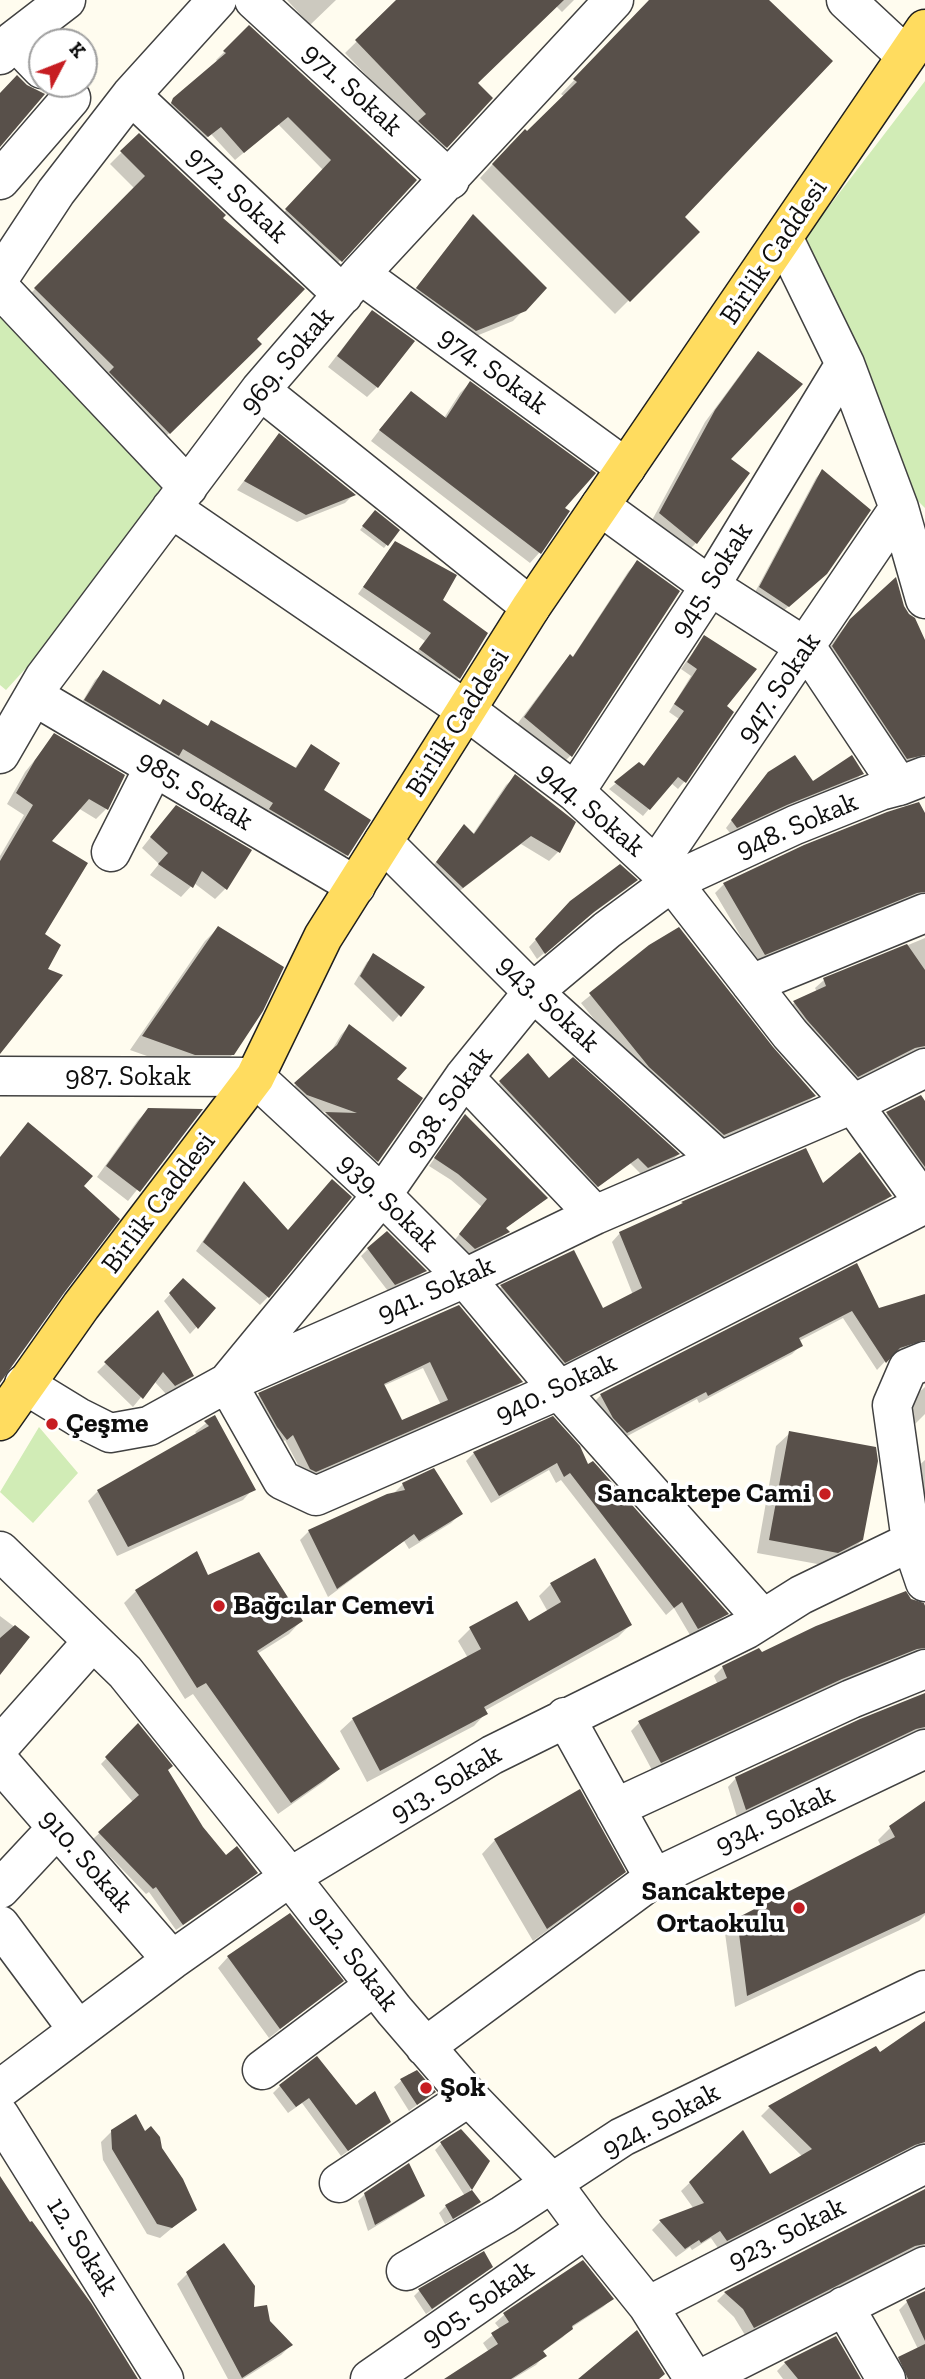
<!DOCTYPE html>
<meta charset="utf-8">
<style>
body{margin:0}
#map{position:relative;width:925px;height:2379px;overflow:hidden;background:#fffcef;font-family:"Zilla Slab",serif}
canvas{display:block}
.north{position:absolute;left:28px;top:28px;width:70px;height:70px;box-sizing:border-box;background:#fff;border:2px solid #9f9f9f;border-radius:50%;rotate:48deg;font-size:19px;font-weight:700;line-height:28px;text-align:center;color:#0e0e0e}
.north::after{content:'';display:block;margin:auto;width:24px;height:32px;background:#c71d22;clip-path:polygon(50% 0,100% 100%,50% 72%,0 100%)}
</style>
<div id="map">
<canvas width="925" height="2379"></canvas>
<div class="north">K</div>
</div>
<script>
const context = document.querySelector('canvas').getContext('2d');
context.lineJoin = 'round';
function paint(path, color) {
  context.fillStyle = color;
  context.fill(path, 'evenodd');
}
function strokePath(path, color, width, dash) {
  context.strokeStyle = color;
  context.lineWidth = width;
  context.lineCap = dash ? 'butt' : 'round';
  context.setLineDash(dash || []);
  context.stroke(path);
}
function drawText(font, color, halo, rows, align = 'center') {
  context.font = font + ' "Zilla Slab",serif';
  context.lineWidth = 7;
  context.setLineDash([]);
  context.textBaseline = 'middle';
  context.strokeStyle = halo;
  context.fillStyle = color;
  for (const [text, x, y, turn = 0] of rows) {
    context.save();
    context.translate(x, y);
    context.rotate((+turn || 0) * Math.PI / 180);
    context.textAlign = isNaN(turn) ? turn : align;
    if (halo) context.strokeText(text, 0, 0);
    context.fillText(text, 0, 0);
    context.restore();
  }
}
paint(new Path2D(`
 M925,81V508L912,495L801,243Z
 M0,297L198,480L6,690L0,685Z
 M39,1427L78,1473L33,1523L0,1492Z`), '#d1ecb6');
paint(new Path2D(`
 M287,0H336L310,25Z
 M399,0H574L562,12L556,6L475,83L446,147L434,158L415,126L345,53Z
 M650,0H766L683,217L697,232L615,314L480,178L511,144L527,134L565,97L561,94Z
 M249,28L415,180L332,269L278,219L323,170L278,124L235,160L211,134L198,145L165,109L218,62L216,60Z
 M139,135L221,218L255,339L260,344L158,444L24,300L135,189L110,164Z
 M473,217L545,288L513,321L464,341L407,299Z
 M362,323L377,387L367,397L328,367Z
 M758,353L728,459L696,543L686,553L650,524L705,422L748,364Z
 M470,383L567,512L539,553L530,563L371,441L401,403L444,418L460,393Z
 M279,435L353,495L345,503L297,522L237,490Z
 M822,471L818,581L781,613L754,594L816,478Z
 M372,515L398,531L384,548L360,530Z
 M395,543L441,601L459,678L452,684L414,656L425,641L358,594Z
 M637,562L678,592L570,756L561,765L515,727L561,666L570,656L572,658L628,572Z
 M903,606L925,644V764L899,767L824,655L842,630L851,621Z
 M704,637L725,707L732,712L684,782L678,789L671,783L643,816L609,789L639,764L643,767L679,719L669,712L691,676L681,669Z
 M103,673L158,706L164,701L206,727L212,722L294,769L311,746L321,791L347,855L339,862L266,812L176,756L170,762L78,709L95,680Z
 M54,736L106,809L96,819L78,808L49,841L43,934L0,1052V856L24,815L7,804L25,772Z
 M862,773L856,780L730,833L726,828L762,780L812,784Z
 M515,777L573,823L558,852L549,861L521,844L453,896L428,872L464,827L473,834L506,785Z
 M925,817V902L756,962L715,893L724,884L804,847Z
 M166,818L250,851L225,889L215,899L194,883L181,897L150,875L159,864L142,848Z
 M629,887L585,919L537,959L529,947L563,910Z
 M218,928L233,1054L219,1068H181L130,1050L205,941Z
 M925,938V1053L905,1056L849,1084L786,1011L794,1003L817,992L815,988L824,980Z
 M651,946L771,1049L814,1096L806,1104L715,1143L640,1076L581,1003Z
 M374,956L422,988L393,1022L354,984L367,962Z
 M349,1026L394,1079L377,1161L369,1169L318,1122L327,1113L298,1103L287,1093L330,1053L341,1035Z
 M528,1056L549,1081L678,1155L671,1161L641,1174L630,1163L591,1192L493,1089Z
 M920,1097L925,1105V1187L878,1122L887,1114Z
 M149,1109L200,1111L128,1201L97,1177L138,1120Z
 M465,1116L546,1198L504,1229L507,1232L501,1238L468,1254L453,1242L482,1207L451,1180L429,1166Z
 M805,1150L822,1186L890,1196L882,1204L555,1370L492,1295L501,1287L574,1252L602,1311L633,1295L612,1242L620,1233L678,1207L682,1203Z
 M244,1184L288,1232L268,1297L260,1305L196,1251L236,1192Z
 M368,1249L424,1271L418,1277L388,1291L361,1256Z
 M856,1266L878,1310L925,1296V1350L907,1349L891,1355L877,1370L843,1318L799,1341L801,1345L792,1354L699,1403L697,1399L618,1441L593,1403L601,1395Z
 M183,1280L214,1308L190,1334L164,1301Z
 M458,1307L521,1382L515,1388L309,1478L304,1476L285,1440L280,1445L252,1401L259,1395ZM423,1368L441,1405L401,1422L383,1386Z
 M157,1313L191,1376L182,1385L166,1394L154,1381L133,1407L97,1372Z
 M925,1387V1414L908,1431L907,1418L916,1395Z
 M214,1417L253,1489L243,1500L117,1556L88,1501L98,1491L197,1434L195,1432Z
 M790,1433L862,1540L848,1554L823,1565L757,1553L776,1446Z
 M474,1453L587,1467L726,1614L719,1621L690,1635L674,1608L666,1615L561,1480L556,1483L549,1470L491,1503L466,1461Z
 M925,1460V1512L914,1470Z
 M403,1484L460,1514L451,1523L409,1549L404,1541L328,1597L300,1540L309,1531L394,1493Z
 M207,1577L301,1621L289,1634L257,1654L337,1769L325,1781L278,1814L193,1694L185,1699L124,1603L136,1591Z
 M551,1584L630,1625L618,1637L484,1711L486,1713L474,1726L367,1782L340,1731L353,1719L468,1658L458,1641L470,1629L528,1623L548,1612L539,1596Z
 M910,1600L920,1605H925V1658L652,1770L631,1731L639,1723L718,1685L714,1676L723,1667Z
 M0,1616L28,1637L0,1667Z
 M925,1694V1738L737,1817L728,1787L736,1778Z
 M138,1726L201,1828L226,1858L250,1879L176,1930L149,1892L146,1894L93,1839L133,1802L101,1764Z
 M925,1803V1915L919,1921L735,2007L725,1933L738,1920L881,1846L878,1840L891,1827Z
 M495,1840L623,1872L610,1885L533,1941L482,1854Z
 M290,1915L341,1981L269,2038L218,1968L228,1957Z
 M925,2023V2153L917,2150L905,2152L718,2248L711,2238L692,2250L690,2247L676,2257L652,2230L660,2222L694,2209L681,2191L742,2133L770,2176L803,2157L761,2116L769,2108L876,2049L880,2055Z
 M409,2074L434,2092L409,2111L394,2087Z
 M280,2086L356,2108L389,2122L341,2156L302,2103L288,2113L273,2093Z
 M112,2131L145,2134L161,2149L195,2209L160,2238L147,2234L103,2160L101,2142Z
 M442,2143L488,2161L470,2190L479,2202L472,2209L445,2224L439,2213L446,2206L465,2196L435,2150Z
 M925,2191V2245L745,2335L734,2317L717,2301L725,2293Z
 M365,2194L423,2195L416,2202L368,2231L358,2201Z
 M582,2262L612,2299L603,2307L571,2328L563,2337L542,2352L544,2356L536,2365L513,2379H448L489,2352L483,2343L500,2329L495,2323L504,2315Z
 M486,2272L426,2314L414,2296L419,2291Z
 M187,2274L252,2309L291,2345L281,2355L243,2379H228L177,2284Z
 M925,2292V2379H898L891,2366L899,2358L918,2349L899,2310L907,2302Z
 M835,2338L859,2379H783L777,2371L785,2363Z`), '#0003');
paint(new Path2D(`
 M396,0H564L478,83L493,98L447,148L418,121L426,114L355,40Z
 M649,0H769L833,61L685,217L700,232L630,302L492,164L525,129L527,131L577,82L573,79Z
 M249,25L417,180L342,262L285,209L331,160L288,117L244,153L221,127L208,137L171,103L173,98L226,53L223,51Z
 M17,75L27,85L45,94L0,147V93Z
 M139,133L226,215L223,218L305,289L257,339L262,344L170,434L109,372L114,367L34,288L145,176L120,151Z
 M473,214L547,288L526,311L476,331L416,288Z
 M372,310L415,341L378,388L337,356Z
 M758,351L803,384L731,459L750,473L697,544L659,513L715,410Z
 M470,381L596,473L565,508L570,511L541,554L379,430L411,391L446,418Z
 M279,433L356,495L306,515L244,481Z
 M822,469L871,510L827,574L789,607L759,587Z
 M375,510L400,530L388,546L362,526Z
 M395,541L457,575L443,600L488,633L460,679L419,649L431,633L363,587Z
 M637,560L680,591L572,757L524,717L570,654L573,657Z
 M896,577L904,606L909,614L915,618L925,640V755L907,759L832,646L850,619Z
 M704,635L757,669L727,706L734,712L686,783L678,777L650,810L614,782L639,762L644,766L684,711L674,704L697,669L687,662Z
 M103,670L160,705L163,699L208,726L211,720L296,768L311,744L340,763L324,790L371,820L348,856L269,809L273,803L183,749L179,756L84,700Z
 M54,733L125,775L108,810L89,799L52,841L88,863L45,934L61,945L48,969L63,975L0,1054V861L33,805L16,793L35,760Z
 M795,755L813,781L852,755L864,774L787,805L737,828L731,820L768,772Z
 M515,774L576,822L560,853L531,836L463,888L436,862L464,824L474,834Z
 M919,802L925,813V892L917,893L765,955L723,883L804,845L887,812Z
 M176,805L252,850L227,890L202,871L193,888L158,864L168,853L150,837Z
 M620,864L638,880L594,912L545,954L535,939L570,901Z
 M218,926L284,967L263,1011L234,1055H195L142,1036Z
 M679,927L773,1047L816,1096L724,1135L649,1067L589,993L649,945Z
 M907,944L925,970V1046L915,1048L858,1077L807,1020L793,1001L826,986L823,978Z
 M373,953L425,987L401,1017L360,976Z
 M349,1024L407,1068L397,1079L423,1098L378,1162L325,1112L357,1113L307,1095L294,1083L337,1045Z
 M528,1053L549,1078L573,1057L680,1154L648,1168L638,1158L598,1187L499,1081Z
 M921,1095L925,1101V1167L886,1112Z
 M148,1108L203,1109L140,1192L106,1166Z
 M465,1114L548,1198L506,1228L510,1232L475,1249L459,1234L487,1199L458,1174L434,1158Z
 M28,1122L93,1176L84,1186L120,1219L64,1293L0,1383V1157Z
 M806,1148L823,1183L860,1152L892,1196L565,1363L500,1285L574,1250L603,1308L642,1288L619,1232L683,1203L681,1202Z
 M332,1179L352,1197L269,1298L203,1242L244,1181L288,1230Z
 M387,1231L427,1271L395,1285L367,1248Z
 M857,1263L879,1308L925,1294V1340L900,1348L886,1363L852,1311L799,1338L803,1346L708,1396L706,1392L627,1433L613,1418L600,1394Z
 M183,1278L216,1308L198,1329L169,1293Z
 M459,1305L523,1382L316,1472L310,1469L293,1435L287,1440L277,1427L258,1393ZM430,1362L448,1400L402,1420L384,1384Z
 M158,1310L194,1376L175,1386L163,1372L143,1399L104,1362Z
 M215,1415L256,1490L128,1547L97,1490L209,1426L204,1421Z
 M553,1416L580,1446L588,1464L593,1461L729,1614L698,1629L682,1602L674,1608L570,1473L564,1477L557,1463L499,1496L473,1452Z
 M789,1431L876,1447L878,1461L863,1540L838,1553L769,1540Z
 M434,1468L463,1514L419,1541L414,1534L337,1589L308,1530L387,1494L405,1490L402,1483Z
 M197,1551L208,1575L259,1552L303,1621L257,1651L340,1769L291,1803L206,1683L197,1688L135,1590Z
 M595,1558L632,1625L484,1707L488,1714L380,1771L352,1718L481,1649L469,1627L517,1601L529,1621L561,1602L550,1583Z
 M906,1591L911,1599L924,1603L925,1606V1648L917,1649L842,1679L661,1763L638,1721L727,1678L722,1666L759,1648L762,1652L816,1626Z
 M15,1625L30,1637L0,1675V1638Z
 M925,1693V1727L916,1729L746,1810L735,1777L860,1719Z
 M138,1723L173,1766L168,1770L203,1827L226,1855L237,1846L258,1873L183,1925L156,1887L153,1889L98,1832L139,1795L105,1757Z
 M580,1789L626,1872L547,1929L494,1839Z
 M925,1801V1913L747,1996L737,1918L895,1837L889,1826Z
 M290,1913L344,1981L280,2029L227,1956Z
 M925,2021V2142L915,2145L727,2241L720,2231L701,2243L699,2240L685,2249L659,2220L704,2203L689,2182L743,2130L770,2174L812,2149L768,2106L876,2046L880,2052Z
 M317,2056L356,2105L375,2091L391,2122L348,2151L309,2098L296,2107L279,2085Z
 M417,2070L436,2092L417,2105L400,2079Z
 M136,2114L145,2131L151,2126L160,2137L162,2148L183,2179L197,2210L172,2228L157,2224L112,2149L111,2130Z
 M461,2129L490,2161L472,2190L440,2142Z
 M409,2163L425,2196L375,2225L364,2193Z
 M0,2176L30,2222L32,2221L91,2303L138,2379H0Z
 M925,2189V2244L915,2246L754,2328L743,2309L724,2292Z
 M472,2190L481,2202L453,2219L445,2205Z
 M224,2243L255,2286L254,2307L267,2305L270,2321L293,2345L242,2378L186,2272Z
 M484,2251L493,2267L432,2309L418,2289Z
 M583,2260L614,2299L572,2326L573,2329L543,2351L547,2356L511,2379H444L498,2344L491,2333L509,2322L503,2313Z
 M925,2291V2341L906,2300Z
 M637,2330L665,2374L659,2379H578Z
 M836,2336L861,2379H798L784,2362Z
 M925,2344V2379H908L898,2357Z`), '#58504a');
const minor = new Path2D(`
 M254,0L450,180
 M846,0L906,56
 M14,40L42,69
 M0,55L14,40L66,0
 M131,95L343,295
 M0,180L71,98
 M784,239L845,364L899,508L925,599
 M360,274L626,468
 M0,277L56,192L131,95L217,0
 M0,288L188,487
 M260,390L531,607
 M600,506L710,586L807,648L899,786
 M171,508L466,710L575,792L672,882L790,1034L853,1104L925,1204
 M34,696L356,886
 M0,754L44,678L260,390L360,274L614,0
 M925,776L899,786L880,791L795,825L672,882L607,930L533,992L464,1077L382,1195L227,1383L282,1480L316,1496L559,1390L925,1204
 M575,792L710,586L845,364
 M383,842L533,992L719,1160
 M111,852L154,767
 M656,866L899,508
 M751,984L925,913
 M0,1076L255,1077L382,1195L465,1278L559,1390L763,1619
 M464,1077L595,1215
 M925,1361L908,1368L892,1405L911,1541L925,1582
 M24,1384L78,1417L110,1433L149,1426L227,1383L465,1278L595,1215L853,1104L925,1068
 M0,1551L125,1672L290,1877L394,2010L469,2097L553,2184L586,2229L648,2306L694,2379
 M565,1717L654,1878
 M0,1746L93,1641
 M0,1762L172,1960
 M615,1808L851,1699L925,1669
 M0,1889L57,1828
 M0,1925L78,2030
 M425,2047L654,1878L925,1749
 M262,2070L374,1986
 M0,2089L172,1960L290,1877L492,1755L747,1629L801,1595L925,1535
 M0,2116L164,2379
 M339,2183L469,2097
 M406,2271L503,2215L622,2137L925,1990
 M648,2306L925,2164
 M844,2306L886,2379
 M370,2379L586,2229
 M701,2379L925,2266`);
const major = new Path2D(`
 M0,1421L81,1306L255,1077L323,937L531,607L925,29`);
strokePath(minor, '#414141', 41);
strokePath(major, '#1f1f1f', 41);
strokePath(minor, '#fff', 38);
strokePath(major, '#ffdc5f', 38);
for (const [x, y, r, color] of [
 [52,1424,7,"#c71d22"],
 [825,1494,7,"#c71d22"],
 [219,1606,7,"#c71d22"],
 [799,1908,7,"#c71d22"],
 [426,2088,7,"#c71d22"]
]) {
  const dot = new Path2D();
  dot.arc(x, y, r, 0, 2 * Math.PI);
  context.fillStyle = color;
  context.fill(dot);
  strokePath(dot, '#fff', 2.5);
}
drawText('28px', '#0e0e0e', '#fff', [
 ["971. Sokak",352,90,42],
 ["972. Sokak",237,195,43],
 ["Birlik Caddesi",774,252,-56],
 ["969. Sokak",287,361,-50],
 ["974. Sokak",493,371,36],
 ["945. Sokak",712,580,-58],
 ["947. Sokak",779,688,-56],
 ["Birlik Caddesi",458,723,-58],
 ["985. Sokak",195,791,31],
 ["944. Sokak",591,810,40],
 ["948. Sokak",797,826,-23],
 ["943. Sokak",548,1004,43],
 ["987. Sokak",128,1077],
 ["938. Sokak",449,1102,-54],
 ["Birlik Caddesi",159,1203,-53],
 ["939. Sokak",388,1203,44],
 ["941. Sokak",436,1290,-24],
 ["940. Sokak",556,1389,-25],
 ["913. Sokak",446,1784,-31],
 ["934. Sokak",775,1820,-25],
 ["910. Sokak",86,1861,49],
 ["912. Sokak",354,1959,52],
 ["924. Sokak",661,2121,-28],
 ["923. Sokak",787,2234,-27],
 ["12. Sokak",82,2247,58],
 ["905. Sokak",478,2304,-35]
]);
drawText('bold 28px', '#0e0e0e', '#fff', [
 ["Çeşme",66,1424],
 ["Sancaktepe Cami",811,1494,"right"],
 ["Bağcılar Cemevi",233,1606],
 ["Sancaktepe",785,1892,"right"],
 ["Ortaokulu",785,1924,"right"],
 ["Şok",440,2088]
], 'left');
</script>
